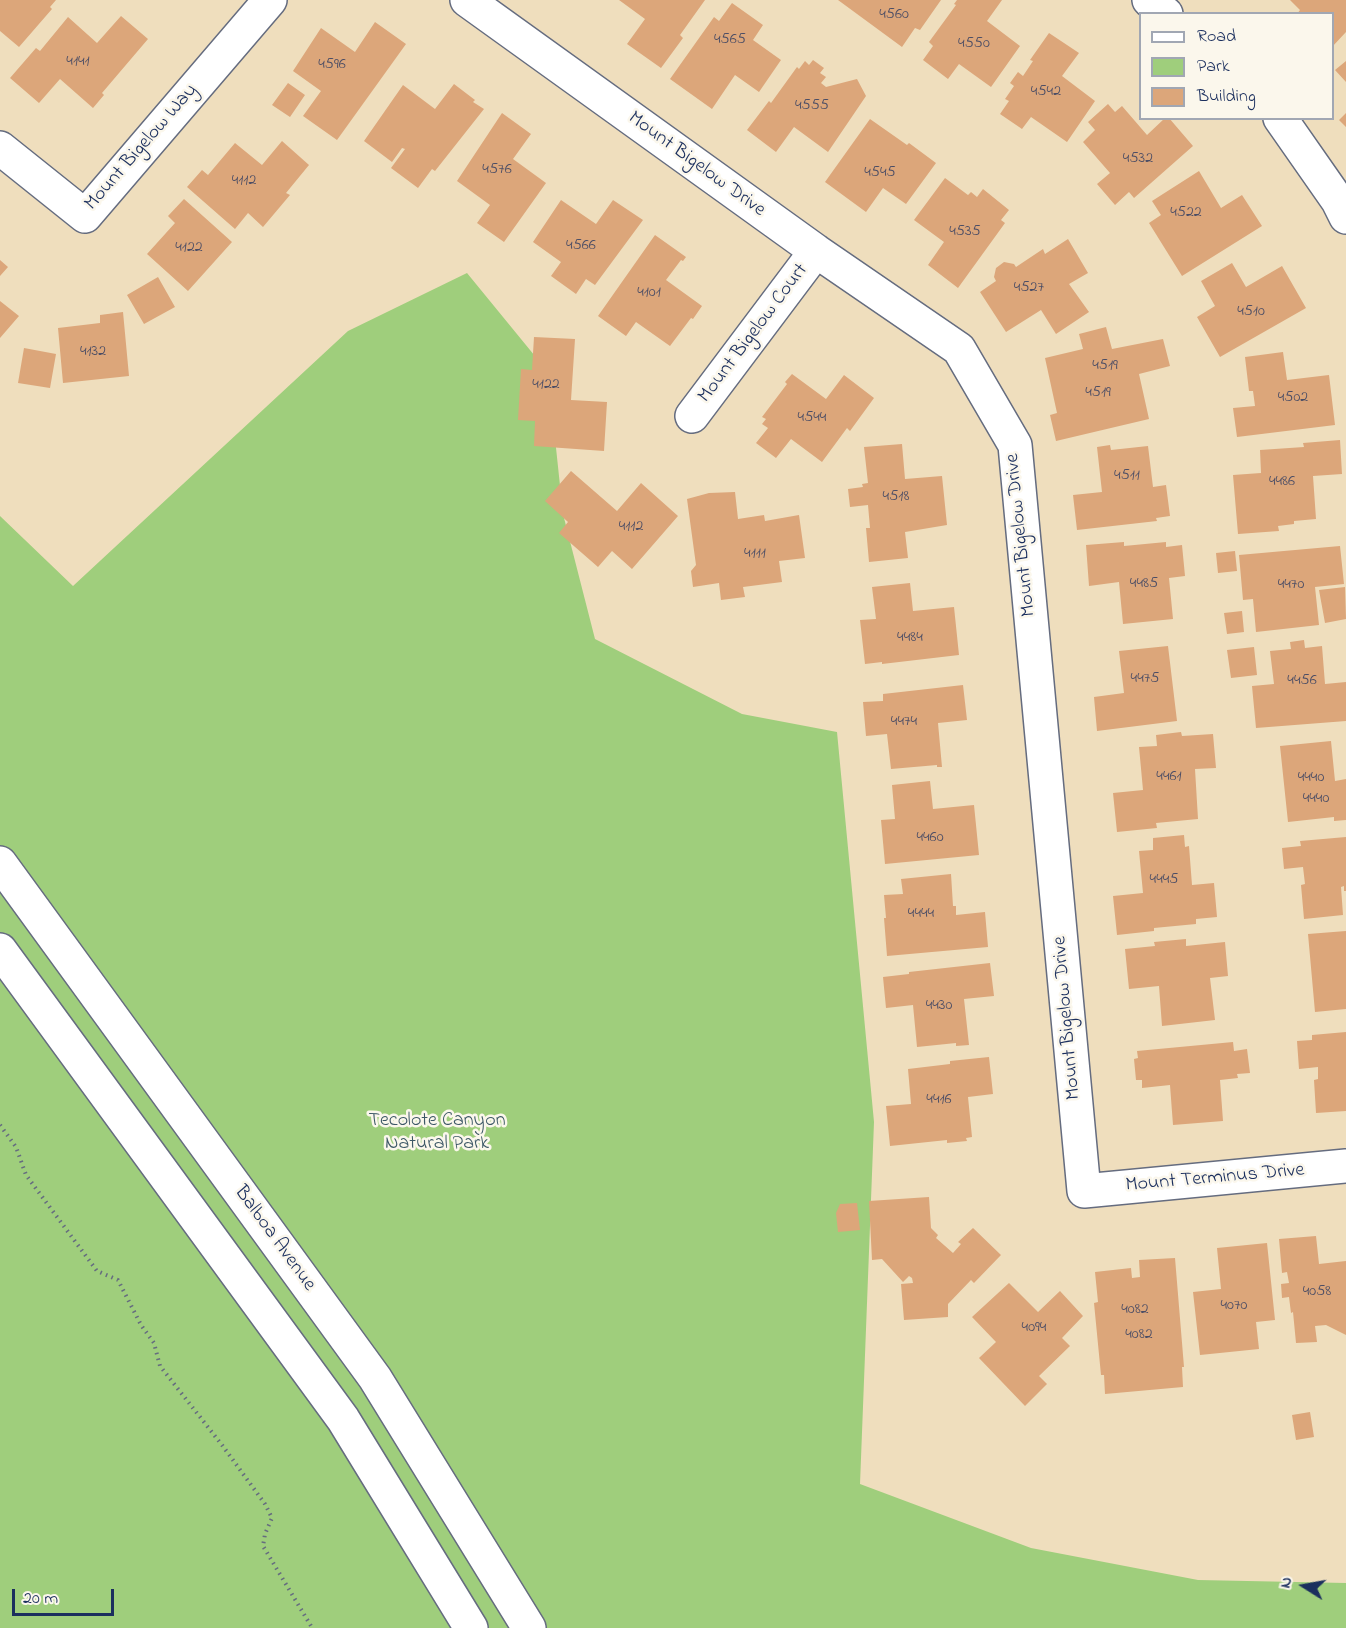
<!DOCTYPE html>
<style>
body{margin:0}
#map{position:relative;width:1346px;height:1628px;overflow:hidden;background:#efdebd;font-family:"Indie Flower",sans-serif}
canvas{display:block}
.legend{position:absolute;left:1139px;top:12px;width:195px;height:108px;box-sizing:border-box;background:#fbf7ec;border:2px solid #a1a7b3;margin:0;padding:8px 10px;list-style:none;font-size:18px;color:#1b2f5e}
.legend li{display:flex;align-items:center;gap:12px;height:30px}
.legend b{width:30px;border:2px solid #a1a7b3}
.north{position:absolute;left:1274px;top:1556px;width:60px;height:60px;-webkit-text-stroke:4px #fbf7ec;paint-order:stroke;rotate:281deg;font-size:16px;font-weight:700;line-height:24px;text-align:center;color:#1b2f5e}
.north::after{content:'';display:block;margin:auto;width:21px;height:27px;background:#1b2f5e;clip-path:polygon(50% 0,100% 100%,50% 72%,0 100%)}
.scale{position:absolute;left:12px;top:1589px;width:102px;height:27px;box-sizing:border-box;border:3px solid #1b2f5e;border-top:0;padding-left:8px;font-size:18px;line-height:21px;white-space:nowrap;color:#1b2f5e;-webkit-text-stroke:4px #fbf7ec;paint-order:stroke}
</style>
<div id="map">
<canvas width="1346" height="1628"></canvas>
<ul class="legend">
<li><b style="height:8px;background:#fff"></b>Road</li>
<li><b style="height:16px;background:#9fce7c"></b>Park</li>
<li><b style="height:16px;background:#dca67a"></b>Building</li>
</ul>
<div class="north">N</div>
<div class="scale">20 m</div>
</div>
<script>
const context = document.querySelector('canvas').getContext('2d');
context.lineJoin = 'round';
function paint(path, color) {
  context.fillStyle = color;
  context.fill(path, 'evenodd');
}
function strokePath(path, color, width, dash) {
  context.strokeStyle = color;
  context.lineWidth = width;
  context.lineCap = dash ? 'butt' : 'round';
  context.setLineDash(dash || []);
  context.stroke(path);
}
function drawText(font, color, halo, rows, align = 'center') {
  context.font = font + ' "Indie Flower",sans-serif';
  context.lineWidth = 5;
  context.setLineDash([]);
  context.textBaseline = 'middle';
  context.strokeStyle = halo;
  context.fillStyle = color;
  for (const [text, x, y, turn = 0] of rows) {
    context.save();
    context.translate(x, y);
    context.rotate((+turn || 0) * Math.PI / 180);
    context.textAlign = isNaN(turn) ? turn : align;
    if (halo) context.strokeText(text, 0, 0);
    context.fillText(text, 0, 0);
    context.restore();
  }
}
paint(new Path2D(`
 M467,273L548,372L563,514L595,639L742,714L837,732L874,1122L860,1484L1031,1548L1198,1580L1346,1583V1628H0V516L73,586L348,331Z`), '#9fce7c');
paint(new Path2D(`
 M0,0H56L50,7L52,9L19,47L0,31Z
 M619,0H705L680,35L683,38L661,68L627,44L645,19Z
 M838,0H941L920,30L915,28L902,47Z
 M957,0H1002L987,21L1020,46L991,87L959,64L948,79L923,60L933,46L929,42L956,5L954,4Z
 M1290,0H1346V32L1332,47V14H1297L1300,10Z
 M732,3L763,25L753,40L781,60L759,92L735,75L712,109L670,79L714,17L719,21Z
 M121,16L148,39L102,93L104,95L93,108L60,79L39,103L10,78L36,48L40,51L68,17L97,43Z
 M375,22L406,44L337,140L303,116L321,91L293,71L321,28L355,52Z
 M1049,33L1079,53L1062,76L1095,101L1067,142L1031,117L1022,129L1000,114L1009,101L1005,99L1014,86L1010,83L1018,72L1023,76L1033,61L1030,60Z
 M813,60L824,68L820,73L826,77L821,83L826,87L857,79L866,96L828,152L794,127L776,152L747,130L769,101L771,103L797,67L799,69L805,61L809,65Z
 M1346,61V82L1335,70Z
 M288,83L305,95L290,117L272,105Z
 M454,84L475,100L473,102L484,109L435,171L432,169L418,188L391,168L405,149L402,148L392,162L364,141L403,85L435,109Z
 M1108,104L1115,112L1122,106L1147,135L1165,118H1169L1193,146L1134,198L1129,192L1115,205L1097,184L1110,173L1083,142L1095,130L1088,122Z
 M502,113L531,134L513,159L546,183L504,242L477,223L490,205L457,181Z
 M1346,113V127L1339,120Z
 M870,119L907,145L909,143L936,163L906,204L883,188L866,212L825,182Z
 M282,141L309,165L286,193L290,195L263,227L248,213L235,229L187,187L202,170L208,175L235,143L262,165Z
 M1199,171L1221,208L1242,195L1262,226L1182,276L1149,223L1161,215L1152,201Z
 M945,178L968,195L971,192L977,197L983,189L1009,210L1001,220L1005,223L958,288L928,265L944,242L914,220Z
 M184,199L232,242L188,291L147,254L175,223L168,216Z
 M561,200L596,224L613,200L643,220L595,285L586,279L576,294L551,276L561,262L533,242Z
 M655,235L686,257L683,261L681,260L666,280L702,306L693,319L691,318L670,346L636,322L626,336L598,316Z
 M1068,239L1088,273L1069,284L1089,312L1056,334L1041,310L1006,332L980,292L996,281L994,277L996,268L1004,262L1014,264L1016,267L1043,249L1045,254Z
 M0,260L8,267L0,276Z
 M1232,263L1246,287L1282,266L1306,308L1220,357L1197,317L1215,306L1201,281Z
 M158,277L175,307L144,324L127,295Z
 M0,301L19,316L0,338Z
 M123,312L129,376L63,383L58,328L100,323V315Z
 M1106,327L1112,349L1163,339L1170,366L1139,374L1149,419L1056,441L1050,415L1057,413L1045,358L1083,349L1079,334Z
 M534,337L575,339L571,400L607,402L604,451L534,446L535,421L518,420L521,369L532,370Z
 M24,348L56,354L50,388L18,383Z
 M1283,352L1287,380L1329,375L1335,425L1237,437L1233,408L1255,406L1253,391H1249L1245,357Z
 M792,374L826,399L844,375L874,398L850,431L847,428L822,462L791,439L776,458L756,443L768,428L762,424L766,419L762,417L787,384L785,382Z
 M1340,440L1342,474L1313,476L1316,519L1294,521V524L1278,526L1279,531L1238,534L1233,475L1261,473L1260,450L1304,447L1303,443Z
 M902,444L905,479L942,476L947,525L905,532L908,558L869,562L866,528H870L868,505L850,507L848,489L863,487L862,484L868,483L864,447Z
 M1110,445L1111,450L1148,446L1153,487L1166,485L1170,516L1156,518L1157,521L1077,530L1073,495L1102,492L1097,447Z
 M571,471L617,511L641,483L678,516L632,569L612,551L598,567L559,533L568,522L545,501Z
 M735,492L738,519L764,515L765,521L799,515L805,558L779,561L782,582L743,587L745,597L721,600L719,583L693,587L691,571L696,565L687,499L709,493Z
 M1124,542V546L1166,542V547L1182,545L1185,576L1169,578L1173,619L1123,624L1119,582L1089,586L1086,545Z
 M1340,546L1344,584L1315,587L1319,625L1256,632L1253,599L1243,600L1239,555Z
 M1235,551L1237,571L1218,573L1216,553Z
 M910,583L913,611L954,607L959,655L882,664V662L865,664L860,620L876,619L872,587Z
 M1345,587L1346,619L1325,623L1319,590Z
 M1242,611L1244,632L1227,634L1224,613Z
 M1304,640L1305,648L1322,646L1325,684L1346,682V721L1256,728L1252,686L1274,684L1270,651L1291,649L1290,642Z
 M1168,646L1177,721L1097,731L1094,697L1124,693L1119,651Z
 M1254,647L1257,675L1231,678L1227,650Z
 M963,685L967,720L938,723L942,767H937V765L891,769L887,734L866,736L863,702L883,701V694Z
 M1181,732L1182,736L1213,734L1216,768L1195,769L1198,819L1156,823L1157,828L1117,832L1113,793L1143,790L1139,747L1157,746L1156,735Z
 M1331,741L1335,781L1346,779V820L1334,821V817L1288,822L1280,746Z
 M930,781L933,809L974,805L979,855L885,864L881,820L895,819L892,785Z
 M1184,835L1185,847L1189,846L1192,885L1214,883L1217,917L1196,919V924L1154,928V931L1117,935L1113,896L1143,893L1139,851L1153,850V838Z
 M1346,837V891H1344V886L1341,887L1343,915L1304,919L1301,885L1305,884L1303,867L1284,869L1282,848L1301,846L1300,841Z
 M951,874L953,906H956V915L985,912L988,947L887,956L884,918H886L884,895L903,894L901,879Z
 M1346,931V1009L1315,1012L1308,934Z
 M1186,939V946L1225,942L1228,976L1210,978L1215,1020L1162,1026L1159,986L1129,989L1125,949L1155,946L1154,942Z
 M990,963L994,996L964,999L969,1045L956,1046V1043L917,1047L913,1005L886,1008L883,977L909,974V972Z
 M1346,1032V1111L1316,1113L1314,1080L1318,1079V1067L1299,1069L1297,1041L1312,1040V1035Z
 M1233,1042L1234,1051L1247,1049L1250,1073L1237,1074L1238,1078L1220,1080L1223,1121L1173,1125L1170,1085L1142,1088V1080H1136L1134,1059L1138,1058L1137,1051Z
 M989,1057L993,1094L968,1097L972,1137L966,1138L967,1141L947,1143V1140L890,1146L886,1106L911,1104L908,1069L950,1064V1061Z
 M929,1197L931,1228L938,1235L936,1238L953,1253L961,1244L958,1242L973,1228L1001,1255L974,1283L971,1280L948,1304V1317L904,1320L901,1284L913,1283L912,1278L909,1276L903,1282L882,1259L872,1260L869,1201Z
 M857,1203L860,1230L838,1232L836,1213L840,1204Z
 M1316,1236L1319,1264L1346,1261V1335L1326,1325L1315,1326L1317,1342L1296,1343L1293,1312L1291,1313L1289,1297L1282,1298L1281,1284L1289,1283L1287,1272L1282,1273L1279,1239Z
 M1267,1243L1275,1320L1256,1322L1259,1349L1200,1355L1193,1292L1221,1289L1217,1248Z
 M1175,1258L1184,1367H1182L1183,1387L1105,1394L1104,1375H1101L1094,1303L1098,1302L1095,1272L1131,1268L1132,1278L1140,1277L1139,1260Z
 M1009,1283L1038,1312L1060,1291L1083,1316L1062,1338L1070,1346L1039,1376L1047,1384L1025,1406L979,1358L996,1342L972,1317Z
 M1310,1412L1314,1437L1296,1440L1292,1415Z`), '#dca67a');
const minor = new Path2D(`
 M467,0L816,251L959,349L1015,445L1084,1191L1346,1166
 M1149,0L1166,14
 M1280,118L1338,201L1346,217
 M0,148L85,216L270,0
 M692,416L816,251`);
const major = new Path2D(`
 M0,863L375,1378L529,1628
 M0,950L343,1419L471,1628`);
strokePath(minor, '#656c7f', 36);
strokePath(major, '#656c7f', 36);
strokePath(new Path2D(`
 M0,1125L16,1147L26,1175L97,1271L118,1280L141,1325L154,1343L160,1366L222,1445L265,1504L272,1518L265,1534L263,1546L311,1626L309,1628`), '#656c7f', 4, [1.5, 4.5]);
strokePath(minor, '#fff', 33);
strokePath(major, '#fff', 33);
drawText('16px', '#4b4d65', null, [
 ["4560",894,15],
 ["4565",730,40],
 ["4550",974,44],
 ["4141",78,62],
 ["4596",332,65],
 ["4542",1046,92],
 ["4555",812,106],
 ["4532",1138,159],
 ["4576",497,170],
 ["4545",880,173],
 ["4112",244,181],
 ["4522",1186,213],
 ["4535",965,232],
 ["4566",581,246],
 ["4122",189,248],
 ["4527",1029,288],
 ["4101",649,293],
 ["4510",1251,312],
 ["4132",93,352],
 ["4519",1105,366],
 ["4122",546,385],
 ["4519",1098,393],
 ["4502",1293,398],
 ["4544",812,418],
 ["4511",1127,476],
 ["4486",1282,482],
 ["4518",896,497],
 ["4112",631,527],
 ["4111",755,554],
 ["4485",1144,584],
 ["4470",1291,585],
 ["4484",910,638],
 ["4475",1145,679],
 ["4456",1302,681],
 ["4474",904,722],
 ["4461",1169,777],
 ["4440",1311,778],
 ["4440",1316,799],
 ["4460",930,838],
 ["4445",1164,880],
 ["4444",921,914],
 ["4430",939,1006],
 ["4416",939,1100],
 ["4058",1317,1292],
 ["4070",1234,1306],
 ["4082",1135,1310],
 ["4094",1034,1328],
 ["4082",1139,1335]
]);
drawText('20px', '#1b2f5e', '#fbf7ec', [
 ["Mount Bigelow Way",142,148,-49],
 ["Mount Bigelow Drive",696,165,36],
 ["Mount Bigelow Court",754,334,-53],
 ["Mount Bigelow Drive",1022,535,-96],
 ["Mount Bigelow Drive",1068,1018,-95],
 ["Mount Terminus Drive",1215,1179,-5],
 ["Balboa Avenue",274,1239,54]
]);
drawText('20px', '#3c5766', '#fbf7ec', [
 ["Tecolote Canyon",437,1122],
 ["Natural Park",437,1145]
]);
</script>
